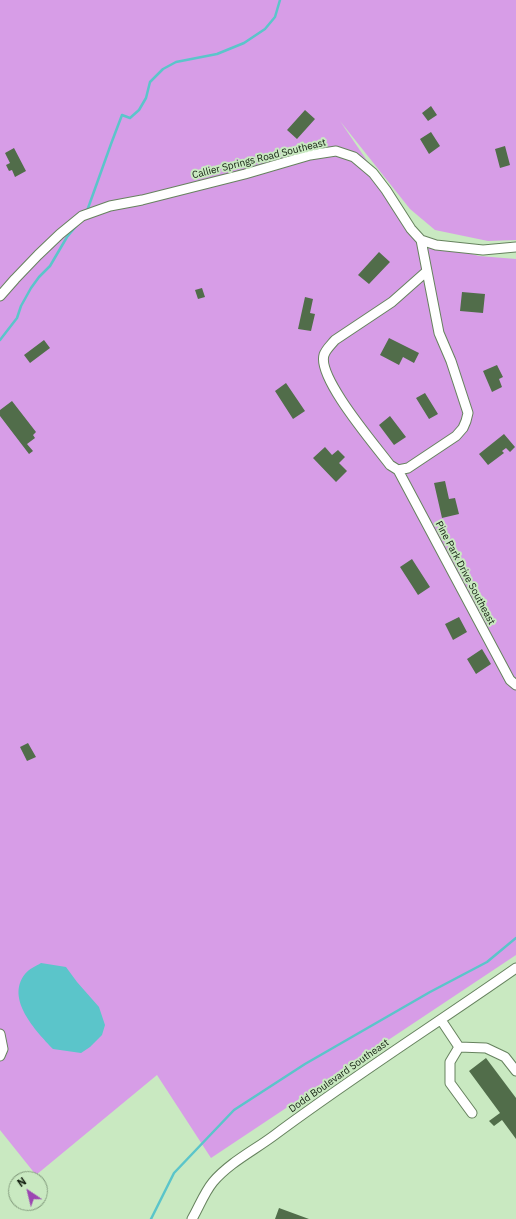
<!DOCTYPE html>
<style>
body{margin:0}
#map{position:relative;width:516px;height:1219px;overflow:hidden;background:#c9e9c1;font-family:"IBM Plex Sans",sans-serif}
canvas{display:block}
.north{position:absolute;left:8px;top:1171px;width:40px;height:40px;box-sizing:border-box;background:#c9e9c1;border:1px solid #80987a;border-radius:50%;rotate:325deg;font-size:11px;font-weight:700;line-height:16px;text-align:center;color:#121e0f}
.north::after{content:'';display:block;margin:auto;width:14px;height:18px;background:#9c45b2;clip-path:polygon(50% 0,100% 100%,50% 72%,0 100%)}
</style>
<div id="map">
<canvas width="516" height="1219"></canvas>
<div class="north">N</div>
</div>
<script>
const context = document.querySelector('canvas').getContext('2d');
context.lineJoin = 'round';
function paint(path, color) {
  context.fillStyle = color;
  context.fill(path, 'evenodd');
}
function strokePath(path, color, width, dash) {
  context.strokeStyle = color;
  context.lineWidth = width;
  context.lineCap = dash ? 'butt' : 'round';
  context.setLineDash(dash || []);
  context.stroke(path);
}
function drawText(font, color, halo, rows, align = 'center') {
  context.font = font + ' "IBM Plex Sans",sans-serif';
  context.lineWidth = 4;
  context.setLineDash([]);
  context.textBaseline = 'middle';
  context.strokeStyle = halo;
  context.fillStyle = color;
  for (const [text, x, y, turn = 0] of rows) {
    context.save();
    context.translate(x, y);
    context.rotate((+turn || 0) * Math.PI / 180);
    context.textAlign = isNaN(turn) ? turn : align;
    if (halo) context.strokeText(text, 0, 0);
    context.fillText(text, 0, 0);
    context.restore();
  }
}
paint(new Path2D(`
 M0,0H516V240L488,241L435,230L410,209L340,121L421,240L479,256L516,259V955L211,1158L157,1075L36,1175L0,1130Z`), '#d79de7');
paint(new Path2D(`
 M41,963L66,967L77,982L99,1007L105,1025L102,1035L90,1047L81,1053L53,1049C36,1031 5,999 25,974C29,969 36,966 41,963Z`), '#5bc5ca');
strokePath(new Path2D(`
 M87,211L111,144L122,115L130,118L139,110L146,98L150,82L163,69L176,62L217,54L244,43L265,29L275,17L280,0
 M0,340L17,318L21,306L31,288L39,277L50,266L67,237L77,225
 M151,1219L174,1173L234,1110L305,1064L430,992L487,962L516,938`), '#5bc5ca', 2.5);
paint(new Path2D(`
 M431,106L437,115L428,121L422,113Z
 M305,110L315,119L297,139L287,130Z
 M431,132L440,146L429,154L420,139Z
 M505,146L510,165L500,168L495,149Z
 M14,148L26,171L15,177L12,170L9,171L6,165L10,163L5,153Z
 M379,252L390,262L369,284L358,275Z
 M202,288L205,297L198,299L195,290Z
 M462,292L485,294L483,313L460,311Z
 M305,297L313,299L310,313L315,314L311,331L298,329Z
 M389,338L419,353L414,363L403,357L399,365L380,355Z
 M44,340L50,348L30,363L24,355Z
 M497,365L503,377L499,379L502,387L492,392L483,371Z
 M286,383L305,411L293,419L275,391Z
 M425,393L438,414L429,419L416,398Z
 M12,401L36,432L33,435L35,438L27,444L33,451L29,454L0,416V410Z
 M390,416L406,437L394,445L379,425Z
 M504,434L515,447L510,452L506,448L502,451L504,453L488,465L479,454Z
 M325,447L332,455L338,450L345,457L339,463L347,471L336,482L313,458Z
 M445,481L449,499L455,498L459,514L442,518L434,483Z
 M412,559L430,587L418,595L400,567Z
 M459,617L467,632L453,640L445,624Z
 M482,649L491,664L476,674L467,659Z
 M28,743L36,757L27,761L20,747Z
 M486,1058L516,1098V1139L502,1120L494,1126L489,1121L500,1113L469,1071Z
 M279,1208L309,1219H275Z`), '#516d4a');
const minor = new Path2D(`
 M421,240L439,333L451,361L468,413L466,421L463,428L456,436L408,468L398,470L390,465C376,446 317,378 324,355C326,349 331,345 335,340L392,302L427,271
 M0,296L15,279L38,255L60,234L82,216L110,206L142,200L245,174L310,155L336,151L354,157L373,173L386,190L411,229L421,240L436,245L483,250L516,247
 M398,470L510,680L516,685
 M441,1020L459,1047L486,1048L505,1057L516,1071
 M0,1034L3,1049L0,1056
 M459,1047L450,1062V1083L472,1113
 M192,1219C199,1207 204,1193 213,1182C230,1162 255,1150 276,1134C354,1076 436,1024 516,968`);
strokePath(minor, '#66825e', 11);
strokePath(minor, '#fff', 9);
drawText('10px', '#121e0f', '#c9e9c1', [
 ["Callier Springs Road Southeast",259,159,-14],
 ["Pine Park Drive Southeast",465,573,62],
 ["Dodd Boulevard Southeast",339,1076,-35]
]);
</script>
